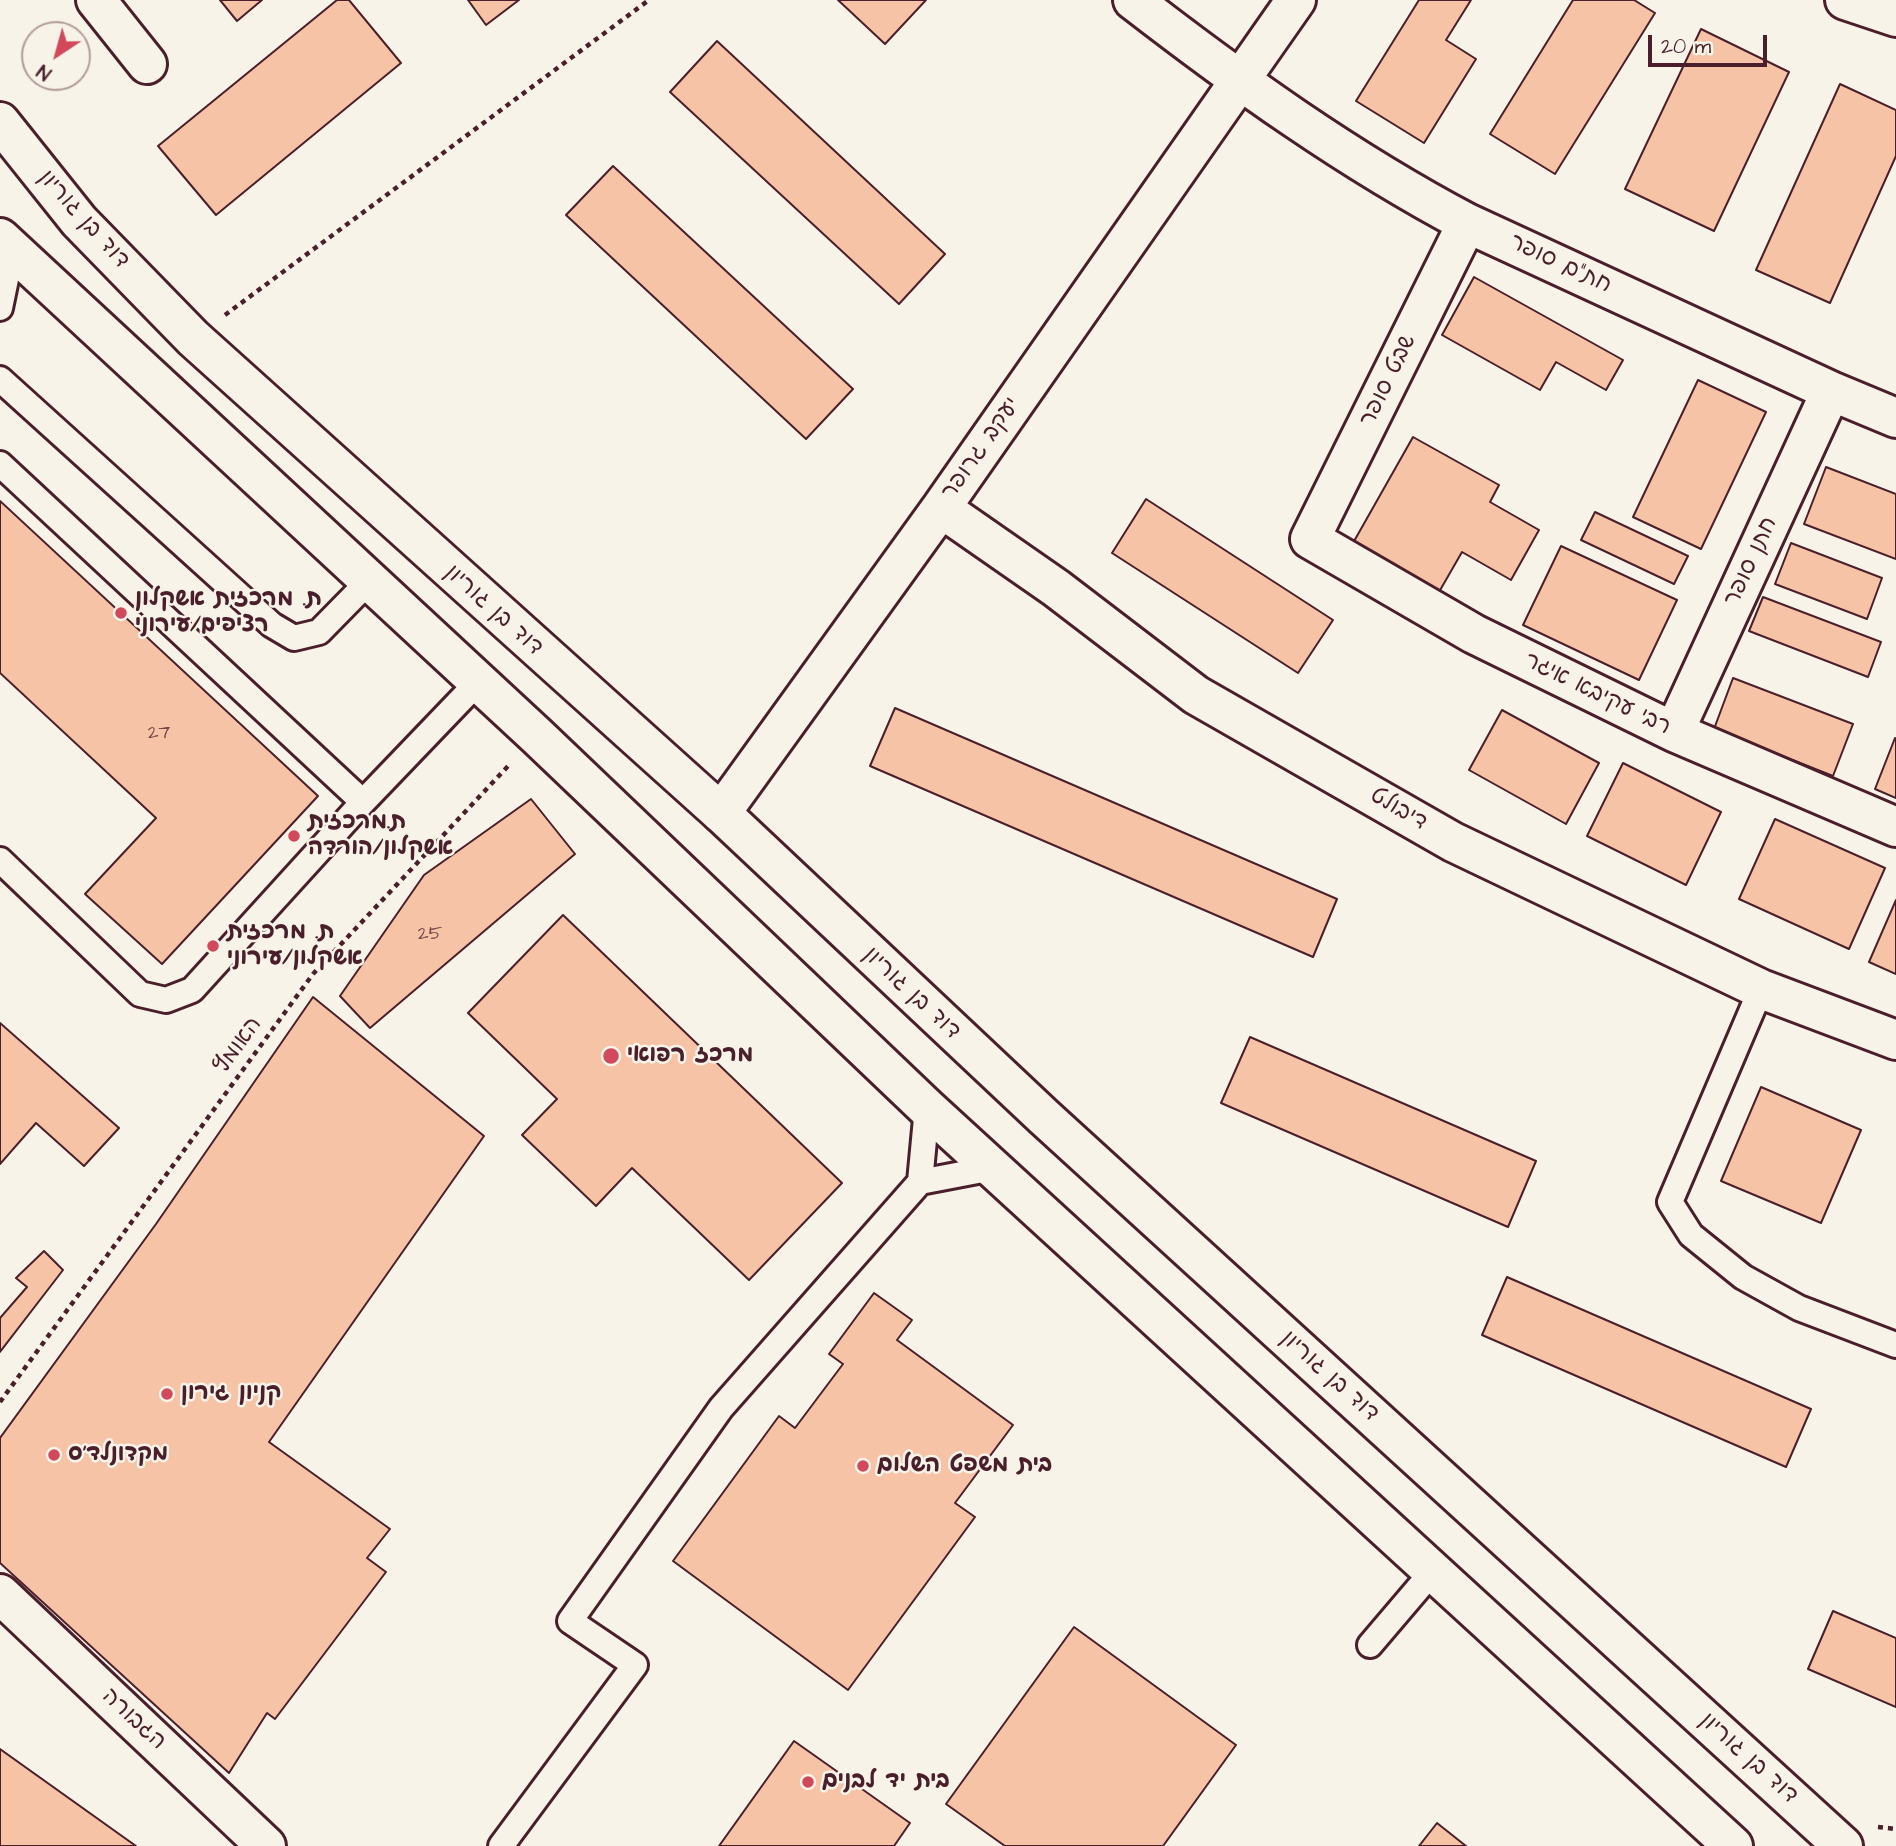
<!DOCTYPE html>
<meta charset="utf-8">
<style>
body{margin:0}
#map{position:relative;width:1896px;height:1846px;overflow:hidden;background:#f7f3e8;font-family:"Architects Daughter",sans-serif}
canvas{display:block}
.north{position:absolute;left:21px;top:21px;width:70px;height:70px;box-sizing:border-box;background:#f7f3e8;border:2px solid #b29e9c;border-radius:50%;rotate:216deg;font-size:19px;font-weight:700;line-height:28px;text-align:center;color:#4a1f2b}
.north::after{content:'';display:block;margin:auto;width:24px;height:32px;background:#d1495b;clip-path:polygon(50% 0,100% 100%,50% 72%,0 100%)}
.scale{position:absolute;left:1648px;top:35px;width:119px;height:32px;box-sizing:border-box;border:4px solid #4a1f2b;border-top:0;padding-left:9px;font-size:21px;line-height:24px;white-space:nowrap;color:#4a1f2b;-webkit-text-stroke:5px #f7f3e8;paint-order:stroke}
</style>
<div id="map">
<canvas width="1896" height="1846"></canvas>
<div class="north">N</div>
<div class="scale">20 m</div>
</div>
<script>
const context = document.querySelector('canvas').getContext('2d');
context.lineJoin = 'round';
function paint(path, color) {
  context.fillStyle = color;
  context.fill(path, 'evenodd');
}
function strokePath(path, color, width, dash) {
  context.strokeStyle = color;
  context.lineWidth = width;
  context.lineCap = dash ? 'butt' : 'round';
  context.setLineDash(dash || []);
  context.stroke(path);
}
function drawText(font, color, halo, rows, align = 'center') {
  context.font = font + ' "Architects Daughter","Playpen Sans Hebrew",sans-serif';
  context.lineWidth = 5;
  context.setLineDash([]);
  context.textBaseline = 'middle';
  context.strokeStyle = halo;
  context.fillStyle = color;
  for (const [text, x, y, turn = 0] of rows) {
    context.save();
    context.translate(x, y);
    context.rotate((+turn || 0) * Math.PI / 180);
    context.textAlign = isNaN(turn) ? turn : align;
    if (halo) context.strokeText(text, 0, 0);
    context.fillText(text, 0, 0);
    context.restore();
  }
}
const building = new Path2D(`
 M220,0H262L237,21Z
 M337,0H349L401,63L216,215L158,146Z
 M468,0H519L486,25Z
 M838,0H926L885,44Z
 M1419,0H1471L1446,40L1476,59L1424,143L1356,101Z
 M1573,0H1634L1655,13L1555,174L1490,134Z
 M1701,29L1789,72L1714,231L1625,189Z
 M717,41L945,254L899,304L670,92Z
 M1840,84L1896,110V156L1830,303L1756,270Z
 M613,166L853,389L806,439L566,215Z
 M1474,277L1623,360L1606,390L1556,362L1540,390L1442,335Z
 M1698,380L1766,412L1701,549L1633,517Z
 M1413,437L1499,485L1490,502L1539,530L1511,580L1462,552L1439,592L1353,543Z
 M1826,467L1896,494V559L1804,524Z
 M1146,499L1333,620L1298,673L1112,553Z
 M0,501L318,796L162,964L85,894L156,818L0,673Z
 M1595,512L1688,556L1674,584L1581,540Z
 M1791,543L1882,578L1867,619L1775,584Z
 M1561,546L1677,600L1639,680L1523,625Z
 M1763,597L1881,642L1868,677L1749,631Z
 M1733,678L1853,724L1833,776L1714,729Z
 M895,708L1337,899L1313,957L870,766Z
 M1502,710L1599,763L1566,824L1469,770Z
 M1895,738L1896,739V798L1875,789Z
 M1623,763L1721,812L1686,885L1587,836Z
 M531,799L575,854L370,1028L340,996L424,875Z
 M1775,819L1885,868L1849,949L1739,899Z
 M1896,900V974L1869,962Z
 M563,915L842,1183L749,1280L632,1168L596,1206L522,1135L557,1099L468,1013Z
 M313,997L484,1136L269,1442L390,1529L367,1558L386,1572L275,1719L267,1713L229,1773L0,1563V1438L156,1224Z
 M0,1023L119,1128L84,1166L36,1123L0,1164Z
 M1250,1037L1536,1161L1508,1227L1221,1103Z
 M1761,1087L1861,1130L1821,1223L1721,1181Z
 M44,1251L63,1270L0,1352V1318L27,1287L16,1278Z
 M1507,1277L1811,1409L1786,1467L1482,1335Z
 M874,1293L912,1320L897,1340L1013,1425L955,1503L975,1517L848,1690L673,1561L779,1416L795,1428L843,1364L829,1354Z
 M1833,1611L1896,1638V1707L1808,1669Z
 M1074,1627L1236,1745L1163,1846H1005L946,1804Z
 M794,1741L910,1823L894,1846H719Z
 M0,1749L136,1846H0Z
 M1437,1823L1466,1846H1419Z`);
paint(building, '#f6c3a7');
strokePath(building, '#4a1f2b', 2);
const service = new Path2D(`
 M0,308L12,250
 M0,379L272,625L294,638L319,632L370,580
 M0,464L363,802
 M0,860L140,994L166,1000L192,990L363,802L478,682
 M1761,989L1670,1202L1691,1235L1743,1277L1799,1308L1896,1345
 M920,1182L993,1168
 M1370,1645L1433,1571
 M501,1846L635,1665L570,1621L721,1408L920,1182L927,1108`);
const minor = new Path2D(`
 M96,0L147,64
 M1133,0C1239,82 1348,160 1467,223L1831,391L1896,418
 M1845,0L1896,17
 M1467,223L1310,539L1474,634L1674,732L1896,827
 M941,508L1056,588L1196,695L1453,842L1761,989L1896,1040
 M1674,732L1831,391
 M721,813L941,508L1296,0
 M0,1594L266,1846`);
const secondary = new Path2D(`
 M0,122L79,221L193,338L721,813L1044,1117L1843,1846
 M0,238L537,736L927,1108L1733,1846`);
strokePath(service, '#4a1f2b', 30);
strokePath(minor, '#4a1f2b', 44);
strokePath(secondary, '#4a1f2b', 44);
strokePath(new Path2D(`
 M225,315L649,0
 M0,1402L313,974L510,764
 M1878,1827L1896,1829`), '#4a1f2b', 4.5, [5, 5]);
strokePath(service, '#f7f3e8', 24);
strokePath(minor, '#f7f3e8', 38);
strokePath(secondary, '#f7f3e8', 38);
for (const [x, y, r, color] of [
 [121,613,7,"#d1495b"],
 [294,836,7,"#d1495b"],
 [213,946,7,"#d1495b"],
 [611,1056,9,"#d1495b"],
 [167,1394,7,"#d1495b"],
 [54,1455,7,"#d1495b"],
 [863,1466,7,"#d1495b"],
 [808,1782,7,"#d1495b"]
]) {
  const dot = new Path2D();
  dot.arc(x, y, r, 0, 2 * Math.PI);
  context.fillStyle = color;
  context.fill(dot);
  strokePath(dot, '#f7f3e8', 2.5);
}
drawText('19px', '#75484a', null, [
 ["27",159,734],
 ["25",430,935]
]);
drawText('23px', '#4a1f2b', '#f7f3e8', [
 ["דוד בן גוריון",83,220,48],
 ["חת\"ם סופר",1560,265,25],
 ["שבט סופר",1389,381,-64],
 ["יעקב גרופר",982,449,-55],
 ["חתן סופר",1752,562,-65],
 ["דוד בן גוריון",493,611,42],
 ["רבי עקיבא איגר",1597,695,26],
 ["דיבולט",1398,810,30],
 ["דוד בן גוריון",911,994,43],
 ["האומץ",239,1046,-54],
 ["דוד בן גוריון",1329,1377,42],
 ["הגבורה",133,1720,43],
 ["דוד בן גוריון",1748,1759,42]
]);
drawText('bold 23px', '#4a1f2b', '#f7f3e8', [
 ["ת. מרכזית אשקלון",135,600],
 ["רציפים/עירוני",135,626],
 ["ת.מרכזית",308,823],
 ["אשקלון/הורדה",308,849],
 ["ת. מרכזית",227,933],
 ["אשקלון/עירוני",227,959],
 ["מרכז רפואי",627,1056],
 ["קניון גירון",181,1394],
 ["מקדונלד'ס",68,1455],
 ["בית משפט השלום",877,1466],
 ["בית יד לבנים",822,1782]
], 'left');
</script>
